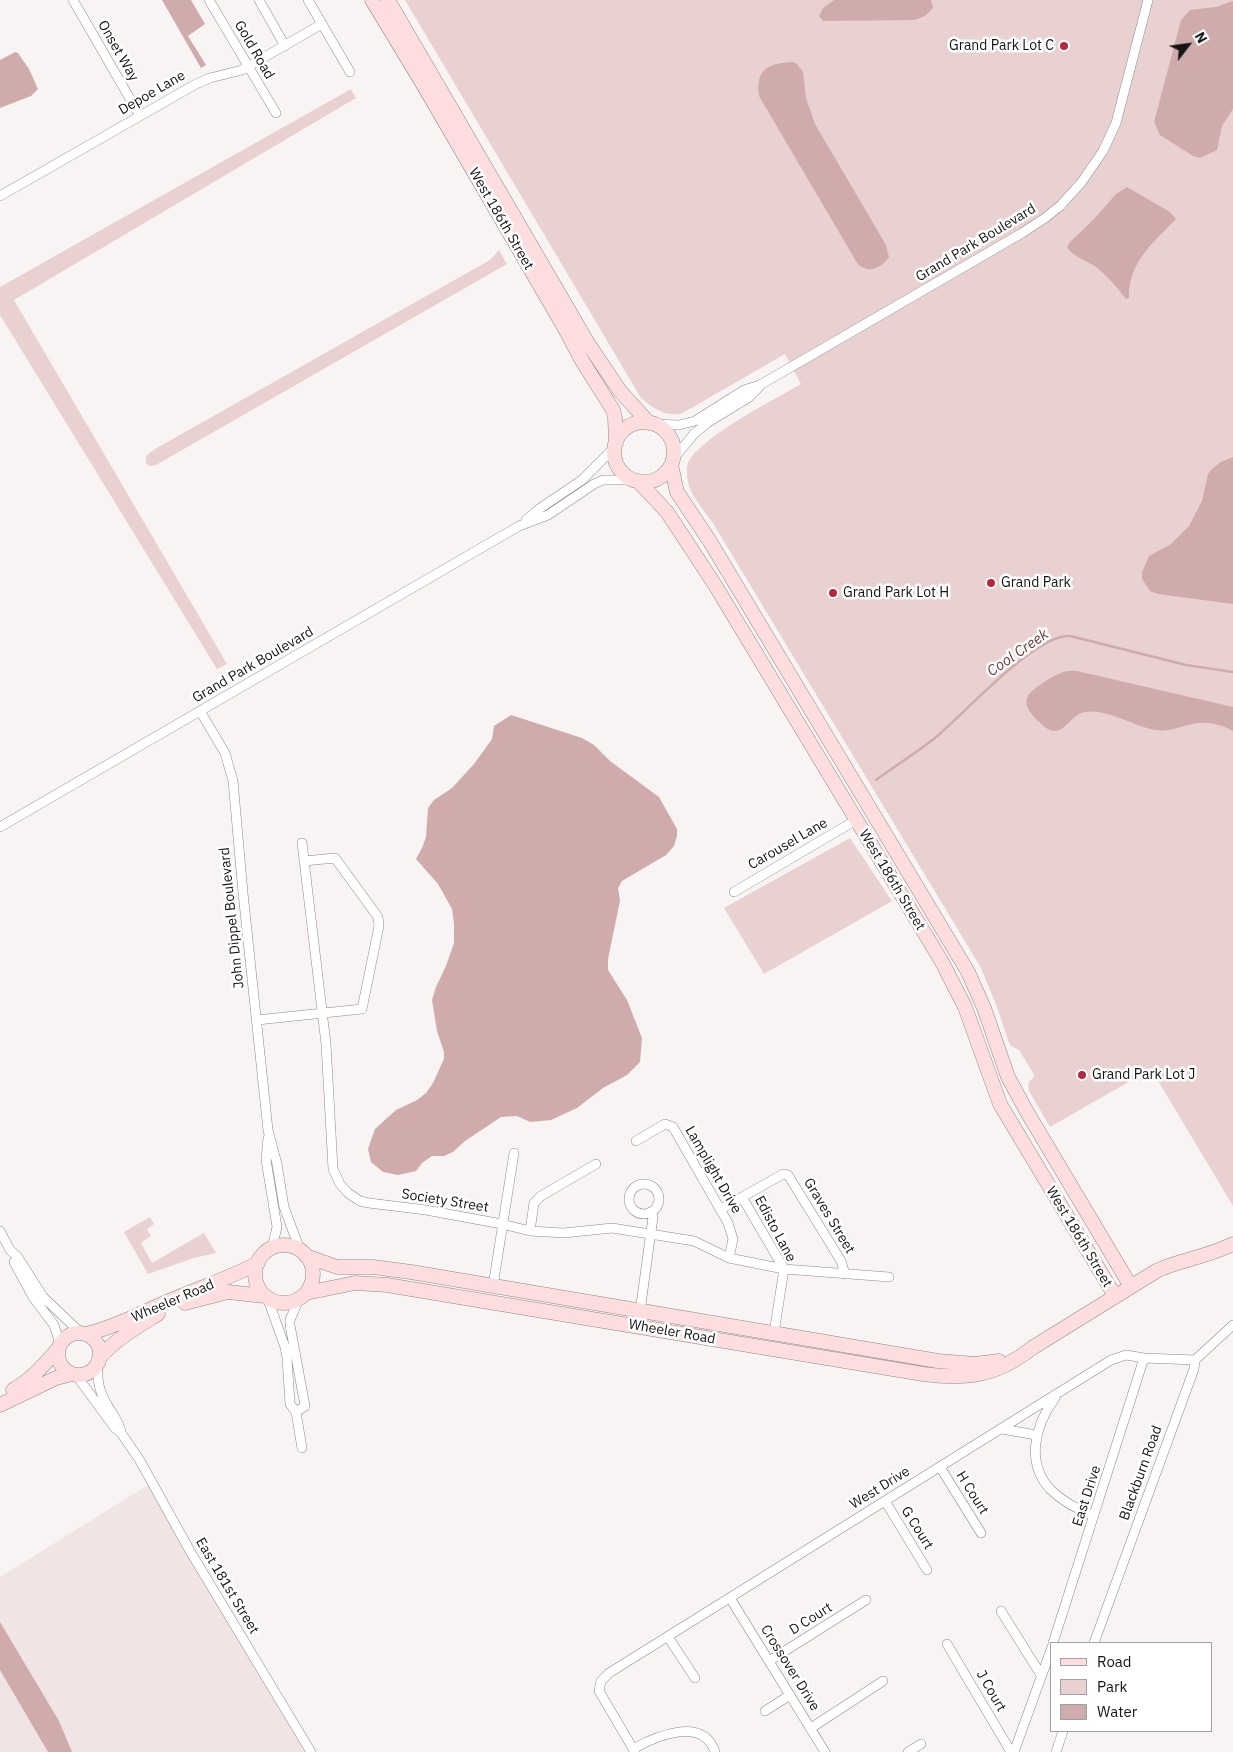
<!DOCTYPE html>
<style>
body{margin:0}
#map{position:relative;width:1233px;height:1752px;overflow:hidden;background:#f8f4f4;font-family:"IBM Plex Sans",sans-serif}
canvas{display:block}
.legend{position:absolute;left:1050px;top:1642px;width:162px;height:90px;box-sizing:border-box;background:#fff;border:1px solid #a1a1a1;margin:0;padding:6px 9px;list-style:none;font-size:15px;color:#151414}
.legend li{display:flex;align-items:center;gap:10px;height:25px}
.legend b{width:25px;border:1px solid #a1a1a1}
.north{position:absolute;left:1163px;top:20px;width:50px;height:50px;-webkit-text-stroke:4px #fff;paint-order:stroke;rotate:60deg;font-size:14px;font-weight:700;line-height:20px;text-align:center;color:#151414}
.north::after{content:'';display:block;margin:auto;width:18px;height:22px;background:#151414;clip-path:polygon(50% 0,100% 100%,50% 72%,0 100%)}
</style>
<div id="map">
<canvas width="1233" height="1752"></canvas>
<ul class="legend">
<li><b style="height:6px;background:#fdddde"></b>Road</li>
<li><b style="height:14px;background:#e9d1d1"></b>Park</li>
<li><b style="height:14px;background:#d0abac"></b>Water</li>
</ul>
<div class="north">N</div>
</div>
<script>
const context = document.querySelector('canvas').getContext('2d');
context.lineJoin = 'round';
function paint(path, color) {
  context.fillStyle = color;
  context.fill(path, 'evenodd');
}
function strokePath(path, color, width, dash) {
  context.strokeStyle = color;
  context.lineWidth = width;
  context.lineCap = dash ? 'butt' : 'round';
  context.setLineDash(dash || []);
  context.stroke(path);
}
function drawText(font, color, halo, rows, align = 'center') {
  context.font = font + ' "IBM Plex Sans",sans-serif';
  context.lineWidth = 5;
  context.setLineDash([]);
  context.textBaseline = 'middle';
  context.strokeStyle = halo;
  context.fillStyle = color;
  for (const [text, x, y, turn = 0] of rows) {
    context.save();
    context.translate(x, y);
    context.rotate((+turn || 0) * Math.PI / 180);
    context.textAlign = isNaN(turn) ? turn : align;
    if (halo) context.strokeText(text, 0, 0);
    context.fillText(text, 0, 0);
    context.restore();
  }
}
paint(new Path2D(`
 M148,1485L305,1752H0V1577Z`), '#f1e4e4');
paint(new Path2D(`
 M405,0H1233V1206L1151,1069L1050,1127L1029,1091C1027,1084 1029,1081 1034,1077L1033,1073L1019,1050L1011,1046L1009,1043L997,1007L981,968L714,525C706,512 691,497 688,482C687,477 686,468 688,463C699,438 775,399 801,384L785,354L681,414C664,416 654,409 641,398Z
 M351,89L356,98L14,300L227,664L217,669L0,315V287Z
 M499,250L507,264L156,465L149,466L146,463V456L155,449L490,260Z
 M850,838L892,901L764,974L724,908Z
 M150,1217L154,1224L147,1229L151,1236L141,1243L152,1263L204,1233L216,1253L194,1258L148,1274L124,1232Z`), '#e9d1d1');
paint(new Path2D(`
 M162,0H191L205,24L188,36L206,65L201,68Z
 M834,0H931L933,8L925,16L915,20L823,21L819,16L823,8Z
 M1233,1V109L1222,126L1217,150L1200,158L1193,156L1160,135L1154,122L1181,20L1190,10L1216,7Z
 M15,52L18,53L29,69L38,89L31,96L0,108V60Z
 M793,62L797,64L803,72L806,98L815,124L886,245L889,257C884,265 873,272 864,268C859,267 855,260 853,256L759,96C755,69 769,63 793,62Z
 M1127,187L1170,212L1176,219C1154,242 1128,262 1129,298L1126,299C1117,287 1107,276 1096,267C1087,261 1072,256 1067,247L1070,242L1095,218L1116,194Z
 M1233,457V604L1158,594L1150,591L1142,579V572L1149,556L1171,544L1189,526L1202,501L1208,474L1212,469L1221,462Z
 M1067,671H1077L1233,707V731C1220,724 1207,721 1192,724C1179,727 1169,732 1155,730C1134,726 1106,708 1085,712C1071,714 1064,736 1050,730C1046,729 1042,724 1038,721C1026,709 1020,699 1037,687C1047,680 1055,674 1067,671Z
 M511,715L582,738L594,745L610,761L659,797L677,829V836L674,846L666,855L622,881L618,888L620,901L608,959V970L627,1000L642,1038L640,1062L627,1075L603,1088L577,1108L551,1120L530,1122L517,1116L501,1117L465,1141L453,1152L444,1156H432L422,1163L416,1171L398,1175L383,1172L371,1162L368,1149L375,1129L396,1110L417,1100L426,1093L433,1083L444,1059V1052L437,1031L432,1000L436,987L446,966L454,943V924L452,909L438,884L416,859L422,848L426,837L428,808L434,800L452,788L474,764L492,739L494,726Z
 M0,1622L59,1721L72,1752H48L0,1670Z`), '#d0abac');
strokePath(new Path2D(`
 M876,780C895,766 916,753 935,738C963,715 1036,633 1070,636L1186,665L1233,672`), '#d0abac', 2.5);
const street = new Path2D(`
 M73,0L140,116
 M209,0L276,113
 M259,0L285,46
 M308,0L350,72
 M0,196L196,84L210,78L242,70L322,24
 M652,424L679,425L695,421L744,390L760,385L1022,233L1045,218L1060,206L1081,183L1103,151L1116,123L1148,0
 M673,459L694,434L707,423L748,398L760,386
 M526,520L539,509L582,480L614,448
 M200,711L225,753L233,781L243,893L268,1130L277,1164L284,1207L300,1250
 M0,827L519,526L548,515L594,484L603,480H633
 M302,843L326,1044L333,1169L340,1184L348,1193L360,1201L369,1203L426,1210L502,1224L530,1231L564,1233L612,1228L694,1241L729,1258L784,1269L889,1277
 M734,892L856,820
 M257,1020L362,1009L379,926L378,917L335,858L304,861
 M268,1138L266,1160L277,1227L272,1248
 M636,1141L665,1124L673,1127L728,1223L733,1239L729,1258
 M629 1199a15 15 0 1 1 30 0a15 15 0 1 1-30 0Z
 M742,1197L784,1269L774,1333
 M721,1209L783,1174L788,1175L841,1261L845,1274
 M0,1231L10,1250L17,1256L43,1297L81,1333
 M530,1231L534,1203L541,1196L596,1164
 M14,1262L33,1297L54,1325L60,1344
 M493,1286L514,1153
 M267,1297L285,1347L287,1358L290,1404L296,1412L302,1448
 M638,1326L653,1217L650,1212
 M98,1363C97,1376 98,1388 104,1399C110,1411 119,1420 121,1432
 M76,1375L115,1428L121,1433L139,1459L190,1551L311,1752
 M1055,1398C1035,1425 1025,1463 1051,1490C1063,1502 1079,1510 1094,1516
 M296,1412L305,1406L290,1325V1320L299,1299
 M1002,1429L1036,1435
 M940,1467L981,1533
 M885,1501L927,1570
 M730,1598L825,1752
 M1001,1611L1041,1675
 M668,1637L695,1678
 M1053,1643L1144,1358
 M1094,1643L1194,1369L1195,1360L1233,1325
 M947,1644L1011,1752
 M769,1661L866,1600
 M765,1711L790,1695
 M811,1728L883,1681
 M633,1749C656,1736 703,1716 715,1752
 M635,1752L599,1691L601,1681L609,1673L1111,1360L1126,1355L1144,1358L1195,1360
 M908,1752L921,1744
 M1014,1752L1052,1647
 M1056,1752L1063,1731`);
const secondary = new Path2D(`
 M372,0L424,86L564,327L581,359L613,410L615,418L616,443
 M388,0L589,345L620,391L649,423
 M614 452a30 30 0 1 1 60 0a30 30 0 1 1-60 0Z
 M671,465L677,492L709,540L968,972L984,1008L1008,1077L1027,1112L1130,1285
 M638,481L667,512L715,585L942,962L965,1007L1000,1104L1115,1296
 M255 1274a29 29 0 1 1 58 0a29 29 0 1 1-58 0Z
 M306,1256L337,1267H373L411,1272L938,1361L975,1364L999,1361
 M306,1293L355,1283L387,1285L923,1374C966,1380 997,1376 1032,1348L1158,1270C1183,1259 1207,1257 1233,1244
 M185,1303L228,1292L265,1296
 M58 1354a21 21 0 1 1 42 0a21 21 0 1 1-42 0Z
 M86,1334C115,1327 141,1313 169,1301C199,1288 230,1278 258,1263
 M99,1358C116,1339 137,1327 158,1314
 M13,1390C32,1379 44,1365 58,1349
 M0,1405L56,1378L72,1374`);
strokePath(street, '#8c8989', 10);
strokePath(secondary, '#8c8989', 15);
strokePath(street, '#fff', 9);
strokePath(secondary, '#fdddde', 14);
for (const [x, y, r, color] of [
 [1064,46,5,"#b8263f"],
 [991,583,5,"#b8263f"],
 [833,593,5,"#b8263f"],
 [1082,1075,5,"#b8263f"]
]) {
  const dot = new Path2D();
  dot.arc(x, y, r, 0, 2 * Math.PI);
  context.fillStyle = color;
  context.fill(dot);
  strokePath(dot, '#fff', 2);
}
drawText('14px', '#151414', '#fff', [
 ["Grand Park Lot C",1054,46,"right"],
 ["Grand Park",1001,583],
 ["Grand Park Lot H",843,593],
 ["Grand Park Lot J",1092,1075]
], 'left');
drawText('14px', '#151414', '#fff', [
 ["Gold Road",254,50,60],
 ["Onset Way",118,51,60],
 ["Depoe Lane",152,93,-30],
 ["West 186th Street",501,219,60],
 ["Grand Park Boulevard",976,243,-31],
 ["Grand Park Boulevard",253,665,-30],
 ["Carousel Lane",788,844,-30],
 ["West 186th Street",892,880,59],
 ["John Dippel Boulevard",232,918,-96],
 ["Lamplight Drive",713,1170,60],
 ["Society Street",445,1201,9],
 ["Graves Street",829,1216,59],
 ["Edisto Lane",775,1229,62],
 ["West 186th Street",1079,1237,59],
 ["Wheeler Road",173,1301,-23],
 ["Wheeler Road",672,1332,10],
 ["Blackburn Road",1141,1473,-70],
 ["West Drive",880,1488,-32],
 ["H Court",972,1493,58],
 ["East Drive",1087,1496,-72],
 ["G Court",917,1528,58],
 ["East 181st Street",227,1586,59],
 ["D Court",811,1619,-32],
 ["Crossover Drive",790,1668,58],
 ["J Court",991,1691,60]
]);
drawText('italic 15px', '#6c383b', '#fff', [
 ["Cool Creek",1018,653,-35]
]);
</script>
